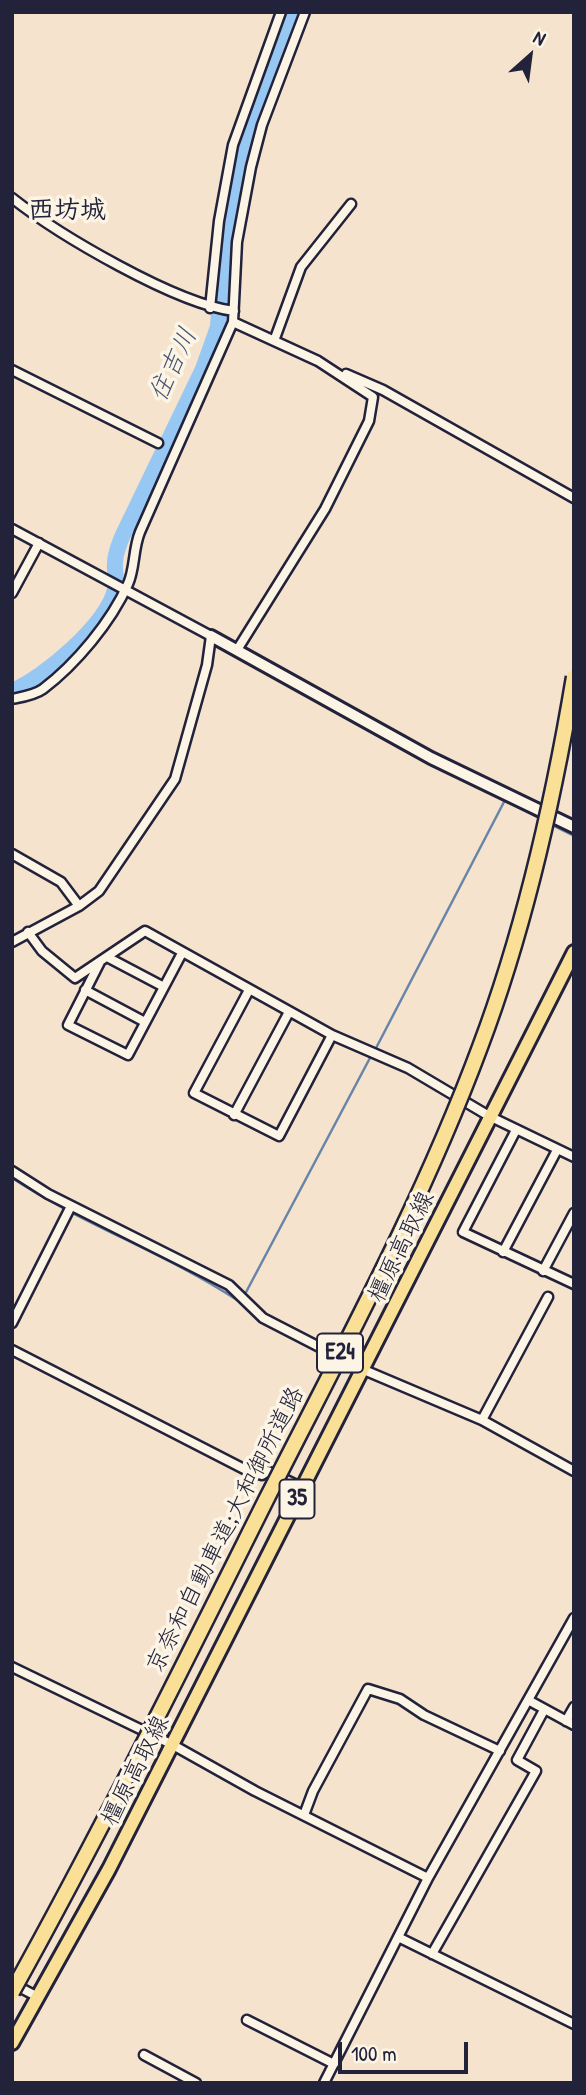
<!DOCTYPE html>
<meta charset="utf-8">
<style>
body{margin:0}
#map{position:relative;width:586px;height:2095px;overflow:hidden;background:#f5e3cd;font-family:"Patrick Hand",sans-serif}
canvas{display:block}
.frame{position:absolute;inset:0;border:14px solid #22223b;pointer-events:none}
.north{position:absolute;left:495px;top:21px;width:70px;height:70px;-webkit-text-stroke:5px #fcf5e5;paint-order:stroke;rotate:28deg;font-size:19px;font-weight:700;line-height:28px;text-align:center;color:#22223b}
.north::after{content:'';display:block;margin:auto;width:24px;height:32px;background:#22223b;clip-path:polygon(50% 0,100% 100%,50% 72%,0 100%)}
.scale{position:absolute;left:338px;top:2042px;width:130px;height:32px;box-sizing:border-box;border:4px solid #22223b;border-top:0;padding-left:9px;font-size:21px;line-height:24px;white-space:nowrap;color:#22223b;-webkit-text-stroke:5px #fcf5e5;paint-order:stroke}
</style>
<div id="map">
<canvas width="586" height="2095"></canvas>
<div class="frame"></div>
<div class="north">N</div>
<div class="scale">100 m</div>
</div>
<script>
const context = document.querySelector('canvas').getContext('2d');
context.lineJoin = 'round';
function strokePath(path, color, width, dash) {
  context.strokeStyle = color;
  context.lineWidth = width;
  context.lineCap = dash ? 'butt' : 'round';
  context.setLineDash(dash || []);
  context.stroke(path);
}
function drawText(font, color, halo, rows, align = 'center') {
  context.font = font + ' "Patrick Hand","Klee One",sans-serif';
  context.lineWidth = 7;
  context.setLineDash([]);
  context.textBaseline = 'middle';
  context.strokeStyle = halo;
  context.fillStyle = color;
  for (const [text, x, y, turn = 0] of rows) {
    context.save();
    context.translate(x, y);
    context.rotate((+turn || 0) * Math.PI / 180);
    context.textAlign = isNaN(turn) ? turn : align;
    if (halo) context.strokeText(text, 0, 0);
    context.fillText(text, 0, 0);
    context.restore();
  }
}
strokePath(new Path2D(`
 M550,824L574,836
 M375,1050L505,800L541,819
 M12,1178C84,1225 165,1253 237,1300L244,1296L371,1056`), '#6885a9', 2.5);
strokePath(new Path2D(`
 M12,691C45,677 106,625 115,590C118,580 114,572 115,563C115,554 119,545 122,537L203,369L218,327L223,251L241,158L293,12`), '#97c7f3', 16);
const minor = new Path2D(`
 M12,198C59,235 176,304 234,311
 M210,308L219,221L233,145L281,12
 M233,322L318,361L373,397L369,421L325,509L237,650
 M274,341L301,267L351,204
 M12,370L158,443
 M346,374L383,390L574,498
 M12,529L211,636L207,665L175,779L99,891L79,906L12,942
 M12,593L39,543
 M12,699C22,697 35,695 43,689C76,664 111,622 128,584C135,569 133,549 140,532L233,322L237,242L251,167L262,125L305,12
 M12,854L61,882L79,906
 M28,932L42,951L75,978L145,931L332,1035L408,1068L489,1116L574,1157
 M107,957L164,987
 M100,962L68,1025L128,1055L182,953
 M85,990L145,1022
 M249,990L194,1093L279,1136L332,1035
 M234,1115L289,1012
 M516,1130L463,1232L574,1284
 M12,1171L48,1194L229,1285L263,1318L364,1370L482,1420L574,1471
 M503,1252L557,1150
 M543,1271L574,1213
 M12,1323L71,1206
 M12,1350L246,1470L262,1475L268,1471L303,1488
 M482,1420L548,1297
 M12,1667L173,1745L255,1791L428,1878
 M528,1700L574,1725
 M566,1721L574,1707
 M304,1815L313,1791L368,1689L400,1699L424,1715L500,1751
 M398,1937L574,2024
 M432,1954L536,1771L517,1760L544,1710
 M15,1985L38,1997
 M247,2020L334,2064
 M144,2055L196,2083
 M324,2083L428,1878L574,1618`);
const tertiary = new Path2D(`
 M211,636L431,758L574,827`);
const primary = new Path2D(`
 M12,2043L109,1869L574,952`);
strokePath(minor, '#22223b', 13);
strokePath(tertiary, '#22223b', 16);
strokePath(primary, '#22223b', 18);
strokePath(minor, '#fcf5e5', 8);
strokePath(tertiary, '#fcf5e5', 10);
strokePath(primary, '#fadf96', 12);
const motorwayBridge = new Path2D(`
 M12,1992C102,1830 184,1664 267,1498C342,1350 422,1203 480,1047C525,928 553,803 574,677`);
strokePath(motorwayBridge, '#22223b', 19, []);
strokePath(motorwayBridge, '#fadf96', 14);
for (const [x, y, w] of [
 [340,1353,46],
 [297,1499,35]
]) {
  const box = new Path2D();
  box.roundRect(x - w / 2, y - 19.5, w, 39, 5);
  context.fillStyle = '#fcf5e5';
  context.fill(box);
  strokePath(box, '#22223b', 2);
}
drawText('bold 23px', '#22223b', null, [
 ["E24",340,1353],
 ["35",297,1499]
]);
drawText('24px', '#22223b', '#fcf5e5', [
 ["橿原高取線",402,1247,-64],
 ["京奈和自動車道;大和御所道路",226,1530,-63],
 ["橿原高取線",136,1771,-63]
]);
drawText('bold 26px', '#22223b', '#fcf5e5', [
 ["西坊城",67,211]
]);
drawText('italic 26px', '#455472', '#fcf5e5', [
 ["住吉川",174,365,-65]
]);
</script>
